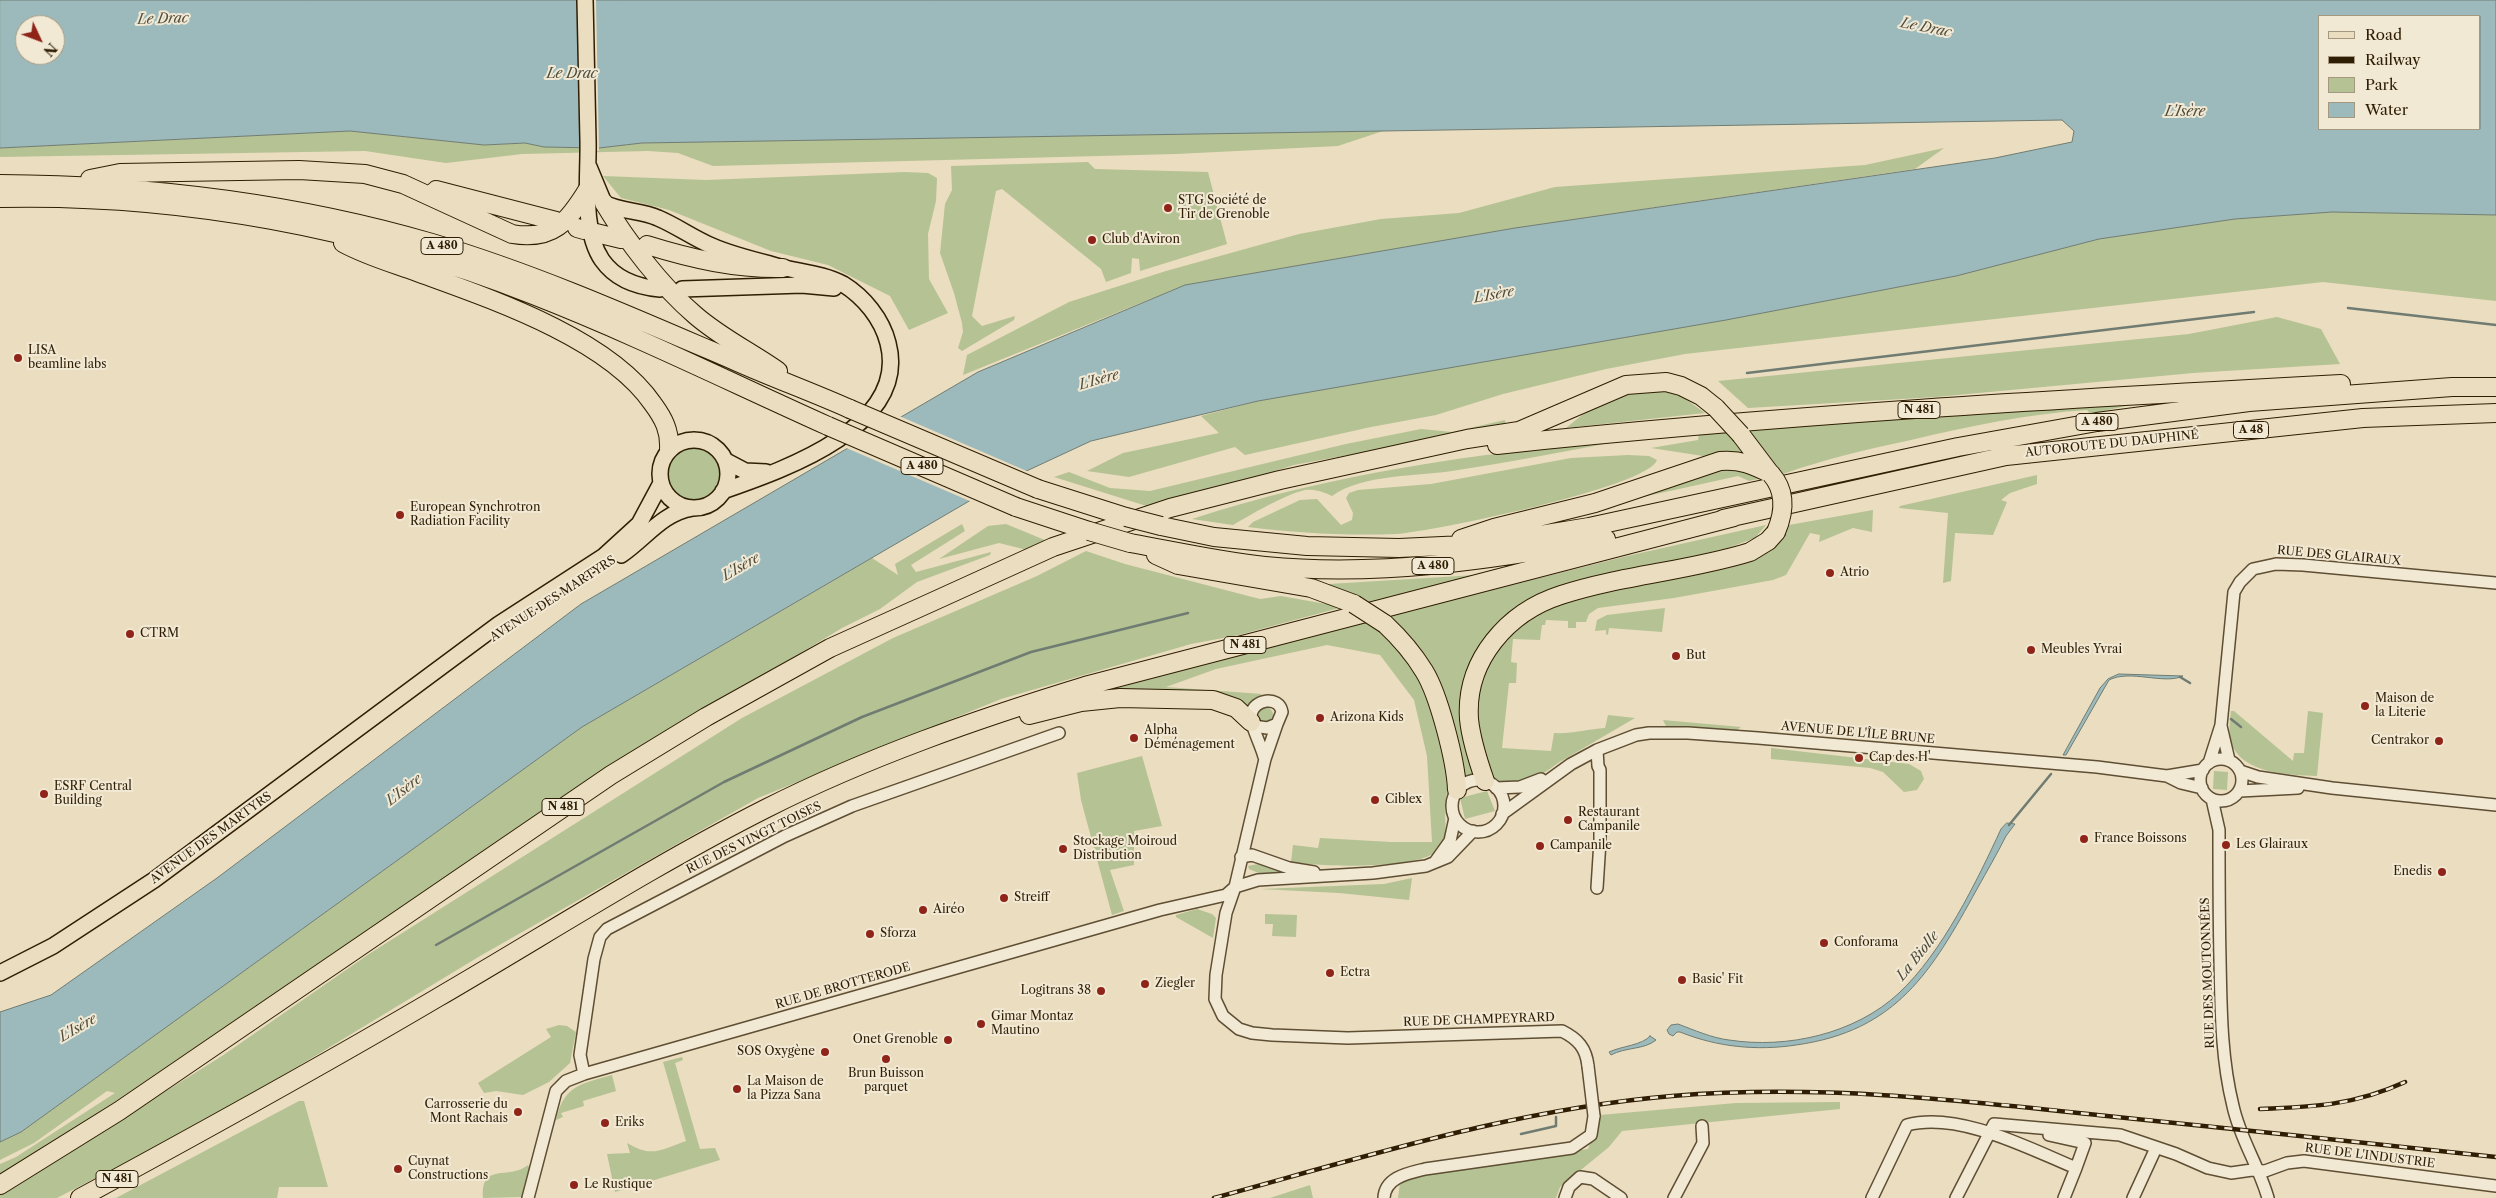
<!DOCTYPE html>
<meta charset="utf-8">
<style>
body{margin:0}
#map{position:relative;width:2496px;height:1198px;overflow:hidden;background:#ebddbf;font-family:"Libre Caslon Text",serif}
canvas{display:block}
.legend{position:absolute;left:2318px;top:15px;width:162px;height:115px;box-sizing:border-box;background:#f2e9d5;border:1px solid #a49881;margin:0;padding:6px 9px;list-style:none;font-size:15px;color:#2f1e04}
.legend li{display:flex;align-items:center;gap:10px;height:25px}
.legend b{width:25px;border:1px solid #a49881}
.north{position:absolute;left:15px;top:15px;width:50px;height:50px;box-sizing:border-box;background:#f2e9d5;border:1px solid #a49881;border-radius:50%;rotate:133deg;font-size:14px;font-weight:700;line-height:20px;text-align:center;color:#2f1e04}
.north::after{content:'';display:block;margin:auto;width:18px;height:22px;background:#8f2418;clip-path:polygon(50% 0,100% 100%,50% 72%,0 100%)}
</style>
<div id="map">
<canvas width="2496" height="1198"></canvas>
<ul class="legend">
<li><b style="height:6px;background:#ebddbf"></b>Road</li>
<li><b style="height:6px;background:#2f1e04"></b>Railway</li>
<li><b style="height:14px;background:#b5c294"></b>Park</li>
<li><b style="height:14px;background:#9cbabb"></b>Water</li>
</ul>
<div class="north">N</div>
</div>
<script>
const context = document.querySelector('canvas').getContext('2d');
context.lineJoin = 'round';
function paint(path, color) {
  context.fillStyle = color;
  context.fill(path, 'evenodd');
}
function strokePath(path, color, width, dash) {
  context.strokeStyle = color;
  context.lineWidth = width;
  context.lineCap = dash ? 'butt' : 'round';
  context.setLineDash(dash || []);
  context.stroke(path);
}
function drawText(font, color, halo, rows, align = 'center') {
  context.font = font + ' "Libre Caslon Text",serif';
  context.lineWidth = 4;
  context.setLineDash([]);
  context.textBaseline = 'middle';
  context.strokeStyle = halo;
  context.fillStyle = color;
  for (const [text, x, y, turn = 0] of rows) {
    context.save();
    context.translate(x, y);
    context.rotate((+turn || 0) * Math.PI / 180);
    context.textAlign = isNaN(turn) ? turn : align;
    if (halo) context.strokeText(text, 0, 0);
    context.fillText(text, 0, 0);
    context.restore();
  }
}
paint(new Path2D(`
 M1386,130L1338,146L1176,154L713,166L678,153L648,151L522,154L446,163L365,151L0,157V148L350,131L484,145L525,143L544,147L599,148L642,143Z
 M1944,148L1915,169L1515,228L1185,285L963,375L967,355L1069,302L1166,271L1299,234L1381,219L1459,213L1555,187L1865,165Z
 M1088,162L1095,169L1208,172L1227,244L1140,271L1139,259L1132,258L1131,273L1106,282L1101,269L1002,189L996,191L972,316L982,326L1015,316L1014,320L962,351L958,348L963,332L962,323L954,293L940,253L945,204L952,190L951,166Z
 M905,172L928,173L937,178L936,201L928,234L929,279L948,313L909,330L890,296L828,265L771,251L669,210L621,198L603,176L706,180Z
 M2332,212L2496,215V301L2323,282L1685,354L1606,369L1503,394L1436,415L1371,427L1245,455L1235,447L1129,477L1087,471L1123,453L1219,433L1201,416L1258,401L1725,320L1956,276L2099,239L2235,219Z
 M2277,317L2321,329L2340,364L2193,373L1936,397L1748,408L1718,381L2189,334Z
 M1646,387L1673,390L1705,413L1566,428L1598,402Z
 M2135,404L2090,414L2087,410C2027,414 1970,426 1911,440C1868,449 1825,459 1783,474L1747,429L2028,409Z
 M1505,420L1506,426L1294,465L1156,509L1054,477L1069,472L1110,488L1150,491L1346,444L1421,429L1452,432Z
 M1728,430L1747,453L1725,452L1703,456L1651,448L1698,440L1699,433Z
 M1620,441C1566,451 1512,462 1458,470C1419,477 1364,473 1332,496C1324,492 1314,489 1305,490C1286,494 1250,515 1233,525L1192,519C1330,474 1475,453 1620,441Z
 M667 474a27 27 0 1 1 54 0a27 27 0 1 1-54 0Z
 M1628,455L1649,456L1657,460C1649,487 1430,532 1396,534C1346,536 1297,533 1248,527L1253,522L1300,500L1317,499L1341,525L1352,520L1353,513L1346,498L1349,493L1358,490L1431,484L1571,458Z
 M1729,465L1763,478L1749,481L1738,476L1620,502Z
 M2037,475V484L2010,493L2001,500L2007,502L1993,535L1955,533L1951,581L1943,583L1948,513L1899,508L1900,506Z
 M1873,510L1872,532L1853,528L1819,542L1820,535L1810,533L1786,575L1773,580L1674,598L1598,608L1589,614L1586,622H1576V628H1568V621L1546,620L1545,625H1542L1540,640L1513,639L1511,662L1517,663L1516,683H1509L1502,748L1551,751L1554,733C1572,734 1588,729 1605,728L1608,715L1635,718L1558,763L1547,771L1533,778L1507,784L1494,780L1485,768L1473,707L1477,688L1498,642L1521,621L1568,598L1717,570L1762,555L1774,547L1789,525Z
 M962,524L965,531L911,565L916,572L991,552L990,555L917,582L880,609L842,628L575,789L54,1143L0,1174V1164L16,1157L115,1093L107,1091L34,1143L0,1160V1142L21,1132L582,727L872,558L898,575L895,564Z
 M1006,524L1052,543L1027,550L999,543L939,559L988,526Z
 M1766,525L1755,538L1728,548L1585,582L1519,608L1493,628L1486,637L1467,678L1477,774L1461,779L1444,709L1384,617L1627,556Z
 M1086,551L1125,564L1260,599L1281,596L1343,607L1239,635L1191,644L1001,699L758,798L480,956L221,1113L57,1198H0V1195L222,1056L369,954L742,718L893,638L1037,576Z
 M1492,574L1366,604L1313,585Z
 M1665,608L1662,632L1609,628L1608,635L1606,634V630L1595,631L1597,620L1607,615Z
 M1367,621C1380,633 1394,645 1405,658C1425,682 1447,756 1447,786C1448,793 1445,799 1445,805C1444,822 1451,843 1433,854C1407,869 1321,867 1291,862L1293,845L1318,848L1320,838L1391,842H1432L1427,756L1414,700L1380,655L1327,645L1216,669L1166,687L1262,694L1251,703L1246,712L1085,696Z
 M1257 715a8 8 0 1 1 16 0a8 8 0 1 1-16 0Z
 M2231,711H2234L2293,761L2294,753H2304L2308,711L2323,713L2317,776C2289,775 2241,774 2231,742C2228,732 2230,721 2231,711Z
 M1663,720L1741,727L1737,730L1666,726Z
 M1771,748L1909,764L1921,771L1924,779L1917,790L1904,792L1883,772L1870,768L1771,759Z
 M1142,756L1162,826L1134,831V865L1110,870L1124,911L1112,915L1081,800L1077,773Z
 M2214,771L2228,772L2227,790L2213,789Z
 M1487,791L1495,811L1465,819L1460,798Z
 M1263,863L1293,874H1261L1249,869L1248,866Z
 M1412,878L1409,900L1339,893L1260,889L1384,884Z
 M1197,909L1212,914L1216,918L1213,938L1176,917V915Z
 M1265,914L1297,915L1296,937L1272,936L1273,924H1265Z
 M559,1025L567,1026L576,1032L570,1063L549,1082L523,1095L496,1091L484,1093L478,1083L551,1037L546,1029Z
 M682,1057L683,1060L675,1063L700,1149L715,1148L720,1160L615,1192L607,1154L630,1153L627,1143C652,1158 660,1150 686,1141L663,1062Z
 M612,1075L616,1091L583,1101L584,1106L561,1113L563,1117L556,1120C564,1085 581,1084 612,1075Z
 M299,1101H304L328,1187H279L277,1198H116Z
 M1840,1102V1109L1622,1131L1609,1147L1560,1187L1556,1198H1398L1400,1183L1425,1173L1588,1149L1600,1115L1736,1103Z
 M528,1165L530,1168L524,1186L527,1189L522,1197L483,1198C481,1161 508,1181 528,1165Z
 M1310,1185L1313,1198H1270Z`), '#b5c294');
const water = new Path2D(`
 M0,0H2496V215L2332,212L2235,219L2099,239L1956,276L1726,320L1258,401L1091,441L1020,474L971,500L582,727L21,1132L0,1142V1012L51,995L217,878L581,604L978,372L1185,285L1515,228L1995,158L2072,142L2074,131L2062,120L642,143L599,148L544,147L525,143L484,145L350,131L0,148ZM2320,16H2480V129H2320ZM25,25H55V55H25Z
 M2119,674L2183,676C2164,685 2130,669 2109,680L2066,755H2063L2100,688L2108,679Z
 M2007,823L2015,824L2006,836C1997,854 1987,871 1977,889C1932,971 1897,1031 1796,1045C1757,1051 1717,1047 1680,1032H1677L1673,1036L1669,1034L1667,1030L1671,1025L1678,1024C1694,1030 1712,1038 1729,1040C1787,1049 1855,1034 1899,993C1942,953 1977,881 2001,829Z
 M1650,1036L1656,1040C1644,1050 1625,1047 1611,1055L1609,1052C1622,1046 1643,1045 1650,1036Z`);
paint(water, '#9cbabb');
strokePath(water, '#707c72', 1);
paint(new Path2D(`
 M579,0H596L599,151L582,150Z
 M897,415L1029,472L972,502L844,447Z`), '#ebddbf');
strokePath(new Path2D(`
 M2348,308L2496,325
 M1747,373L2254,312
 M2180,677L2190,683
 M2231,719L2241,727
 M2009,825L2051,774
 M436,945L724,782L862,717L1031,652L1188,613
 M1521,1134L1556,1126V1117`), '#707c72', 2.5);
const minor = new Path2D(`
 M1277,724L1265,759L1235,887L1226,913L1216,975L1215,999L1223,1016L1239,1029L1252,1033L1272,1035L1348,1038L1562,1031C1578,1039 1586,1048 1588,1066
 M1254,726L1267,728L1277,724L1282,712C1279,695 1253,699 1251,715C1249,722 1262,747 1264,757
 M2221,726L2229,760
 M2200 780a21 21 0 1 1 42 0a21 21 0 1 1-42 0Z
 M2209,763L2221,725L2234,592L2240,582L2253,569L2276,564L2303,565L2496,583
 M2240,771L2258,777L2332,788L2496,805
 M2167,776L2203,770
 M1452 806a26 26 0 1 1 52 0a26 26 0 1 1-52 0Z
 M1496,788L1520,787L1541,779
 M2240,791L2298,788
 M2212,799L2219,830C2219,873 2219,916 2220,959C2221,1008 2221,1058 2233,1106C2240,1139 2259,1166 2268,1198
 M1502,814L1571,764L1597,750L1636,735L1649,733H1688L1758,738L2097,767L2167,776L2181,783L2202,788
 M1241,857L1252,855L1289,868L1314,872
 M1435,862L1450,841L1455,818
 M1597,888L1600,841V770L1598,766L1597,750
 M584,1074L580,1055L594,959L600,937L607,929L785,836L852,806L1059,733
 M2049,1135L2085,1143L2076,1168
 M528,1198L556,1091L566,1081L584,1074L1160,910L1226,895L1235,887L1258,880L1373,873L1426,866L1448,857L1473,831
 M1384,1198C1385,1177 1409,1173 1425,1169L1572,1148L1591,1135L1594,1116
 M1565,1198L1569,1187L1580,1177L1593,1179L1621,1198
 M1674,1198L1703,1143L1702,1126
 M1872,1198L1907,1125C1958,1111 2028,1148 2076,1168L2064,1198
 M1956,1198L1994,1124L2120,1135L2176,1154L2208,1168L2231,1173L2252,1170L2265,1171L2287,1163L2304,1161L2496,1186
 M2133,1198L2156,1148`);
const major = new Path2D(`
 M585,0C586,47 587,94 588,140C589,176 581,229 602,260C616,280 637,287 660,289
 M589,167L604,203C621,212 641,210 658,218C677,226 693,238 712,246C730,254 750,259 770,264C794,272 821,272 843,284C864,297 882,319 888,343C910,427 783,470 723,491
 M682,289L802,285L834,288
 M660 474a34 34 0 1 1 68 0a34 34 0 1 1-68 0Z
 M726,461L745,471L766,472
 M621,555C646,538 662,513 692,508
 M0,973L53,946L154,880L499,624L604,556L639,524L661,483`);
const highway = new Path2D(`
 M90,179L120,173L299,170L365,174L403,184L512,234C553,241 568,222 588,189
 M0,184C146,185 291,202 432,243C536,274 635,318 735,361C773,378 812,392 850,409
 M436,190L556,221
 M0,198C180,194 366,228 533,295C633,334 730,382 828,426
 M604,203C626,240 662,287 695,315C720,337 751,352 778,371
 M577,228L584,230
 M596,233L621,239
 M343,243C367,256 392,263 417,272C491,299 608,338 653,404C664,419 670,431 669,449
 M647,245C692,259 736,269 783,268
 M1741,435L1769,472
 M1497,445C1777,415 2060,399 2341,384
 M1038,489L1126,517
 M1016,507L1089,531
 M1723,519L2006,456L2363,418L2496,413
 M1161,526L1214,537L1307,546L1399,548L1486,544L1589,527L1958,447L2097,422L2249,402L2452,387H2496
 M1461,539L1494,528L1595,503L1720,461C1740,459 1753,465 1771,474
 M1130,543C1175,551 1219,561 1265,566C1380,577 1493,560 1606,539
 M1156,555L1178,565L1311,588L1354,604
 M1385,624C1400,638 1413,653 1424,671C1439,695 1456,762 1457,790
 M1029,715L1081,702L1120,698L1213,700L1236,708L1251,722
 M1485,781C1478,761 1471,740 1469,719C1465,660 1508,612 1561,595C1623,575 1689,571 1750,552L1768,541L1776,532
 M0,1185L119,1111L611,775L706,717L830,648L932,602L1053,547L1170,508L1280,480L1467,439L1519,431L1626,385L1666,382L1681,386L1701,396L1716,408
 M80,1198C200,1133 320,1067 437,998C547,934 654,865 767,808C868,757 977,719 1085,686L1734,517`);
strokePath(minor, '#5e4e33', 14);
strokePath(major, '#2f1e04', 18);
strokePath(highway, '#2f1e04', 20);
strokePath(minor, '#f2e9d5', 11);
strokePath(major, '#ebddbf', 15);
strokePath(highway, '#ebddbf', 18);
const rail = new Path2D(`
 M2260,1109C2314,1107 2355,1105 2405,1082
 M1214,1198C1365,1157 1515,1109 1672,1096C1820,1084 1960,1100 2107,1116C2237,1129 2366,1143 2496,1157`);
strokePath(rail, '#2f1e04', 4.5);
strokePath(rail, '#f2e9d5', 2.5, [8]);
const minorBridge = new Path2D(`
 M1588,1066L1594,1116`);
const highwayBridge = new Path2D(`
 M1716,408L1741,435
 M850,409L1038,489
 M828,426L1016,507
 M1771,474C1786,491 1785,511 1776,532
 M1126,517L1161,526
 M1089,531L1130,543
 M1354,604L1385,624`);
strokePath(minorBridge, '#5e4e33', 14, []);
strokePath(highwayBridge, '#2f1e04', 20, []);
strokePath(minorBridge, '#f2e9d5', 11);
strokePath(highwayBridge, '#ebddbf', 18);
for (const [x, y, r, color] of [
 [1168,208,5,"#8f2418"],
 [1092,240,5,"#8f2418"],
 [18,358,5,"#8f2418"],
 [400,515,5,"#8f2418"],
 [1830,573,5,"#8f2418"],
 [130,634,5,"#8f2418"],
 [2031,650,5,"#8f2418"],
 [1676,656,5,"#8f2418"],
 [2365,706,5,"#8f2418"],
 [1320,718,5,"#8f2418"],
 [1134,738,5,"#8f2418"],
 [2439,741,5,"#8f2418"],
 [1859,758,5,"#8f2418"],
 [44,794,5,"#8f2418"],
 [1375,800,5,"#8f2418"],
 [1568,820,5,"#8f2418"],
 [2084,839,5,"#8f2418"],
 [2226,845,5,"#8f2418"],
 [1540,846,5,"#8f2418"],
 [1063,849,5,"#8f2418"],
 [2442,872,5,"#8f2418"],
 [1004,898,5,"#8f2418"],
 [923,910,5,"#8f2418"],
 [870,934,5,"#8f2418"],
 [1824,943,5,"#8f2418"],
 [1330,973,5,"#8f2418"],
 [1682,980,5,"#8f2418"],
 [1145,984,5,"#8f2418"],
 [1101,991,5,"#8f2418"],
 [981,1024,5,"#8f2418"],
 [948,1040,5,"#8f2418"],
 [825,1052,5,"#8f2418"],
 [886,1059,5,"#8f2418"],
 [737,1089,5,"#8f2418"],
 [518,1112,5,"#8f2418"],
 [605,1123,5,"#8f2418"],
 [398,1169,5,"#8f2418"],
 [574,1185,5,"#8f2418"]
]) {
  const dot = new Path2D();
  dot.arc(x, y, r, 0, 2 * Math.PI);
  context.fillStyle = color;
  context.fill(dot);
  strokePath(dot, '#f2e9d5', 2);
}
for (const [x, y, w] of [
 [442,246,42],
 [1919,410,42],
 [2097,422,42],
 [2251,430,35],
 [922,466,42],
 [1433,566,42],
 [1245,645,42],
 [563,807,42],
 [117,1179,42]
]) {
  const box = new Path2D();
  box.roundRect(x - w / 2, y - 8.5, w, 17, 4);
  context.fillStyle = '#f2e9d5';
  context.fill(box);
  strokePath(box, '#2f1e04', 1);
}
drawText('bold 11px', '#2f1e04', null, [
 ["A 480",442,246],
 ["N 481",1919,410],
 ["A 480",2097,422],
 ["A 48",2251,430],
 ["A 480",922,466],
 ["A 480",1433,566],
 ["N 481",1245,645],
 ["N 481",563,807],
 ["N 481",117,1179]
]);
drawText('12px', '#2f1e04', '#f2e9d5', [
 ["STG Société de",1178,201],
 ["Tir de Grenoble",1178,215],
 ["Club d'Aviron",1102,240],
 ["LISA",28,351],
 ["beamline labs",28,365],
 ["European Synchrotron",410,508],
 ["Radiation Facility",410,522],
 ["Atrio",1840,573],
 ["CTRM",140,634],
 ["Meubles Yvrai",2041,650],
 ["But",1686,656],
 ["Maison de",2375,699],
 ["la Literie",2375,713],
 ["Arizona Kids",1330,718],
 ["Alpha",1144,731],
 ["Déménagement",1144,745],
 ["Centrakor",2429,741,"right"],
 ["Cap des H'",1869,758],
 ["ESRF Central",54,787],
 ["Building",54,801],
 ["Ciblex",1385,800],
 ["Restaurant",1578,813],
 ["Campanile",1578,827],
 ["France Boissons",2094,839],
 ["Stockage Moiroud",1073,842],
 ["Distribution",1073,856],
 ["Les Glairaux",2236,845],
 ["Campanile",1550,846],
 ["Enedis",2432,872,"right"],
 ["Streiff",1014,898],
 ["Airéo",933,910],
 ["Sforza",880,934],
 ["Conforama",1834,943],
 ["Ectra",1340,973],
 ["Basic' Fit",1692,980],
 ["Ziegler",1155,984],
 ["Logitrans 38",1091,991,"right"],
 ["Gimar Montaz",991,1017],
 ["Mautino",991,1031],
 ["Onet Grenoble",938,1040,"right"],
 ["SOS Oxygène",815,1052,"right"],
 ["Brun Buisson",886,1074,"center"],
 ["parquet",886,1088,"center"],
 ["La Maison de",747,1082],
 ["la Pizza Sana",747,1096],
 ["Carrosserie du",508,1105,"right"],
 ["Mont Rachais",508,1119,"right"],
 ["Eriks",615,1123],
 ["Cuynat",408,1162],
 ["Constructions",408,1176],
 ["Le Rustique",584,1185]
], 'left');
drawText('12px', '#2f1e04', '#f2e9d5', [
 ["AUTOROUTE DU DAUPHINÉ",2112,444,-6],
 ["RUE DES GLAIRAUX",2339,556,5],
 ["AVENUE DES MARTYRS",553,599,-33],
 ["AVENUE DE L'ÎLE BRUNE",1858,733,5],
 ["AVENUE DES MARTYRS",211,838,-36],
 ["RUE DES VINGT TOISES",754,838,-26],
 ["RUE DES MOUTONNÉES",2208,973,-92],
 ["RUE DE BROTTERODE",843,986,-16],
 ["RUE DE CHAMPEYRARD",1479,1020,-2],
 ["RUE DE L'INDUSTRIE",2370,1156,7]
]);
drawText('italic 14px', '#504d3b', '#f2e9d5', [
 ["Le Drac",163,19,-2],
 ["Le Drac",1926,28,11],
 ["Le Drac",572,74],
 ["L'Isère",2185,112],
 ["L'Isère",1494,295,-10],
 ["L'Isère",1099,380,-16],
 ["L'Isère",741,567,-30],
 ["L'Isère",404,790,-38],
 ["La Biolle",1918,956,-51],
 ["L'Isère",78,1028,-30]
]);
</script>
